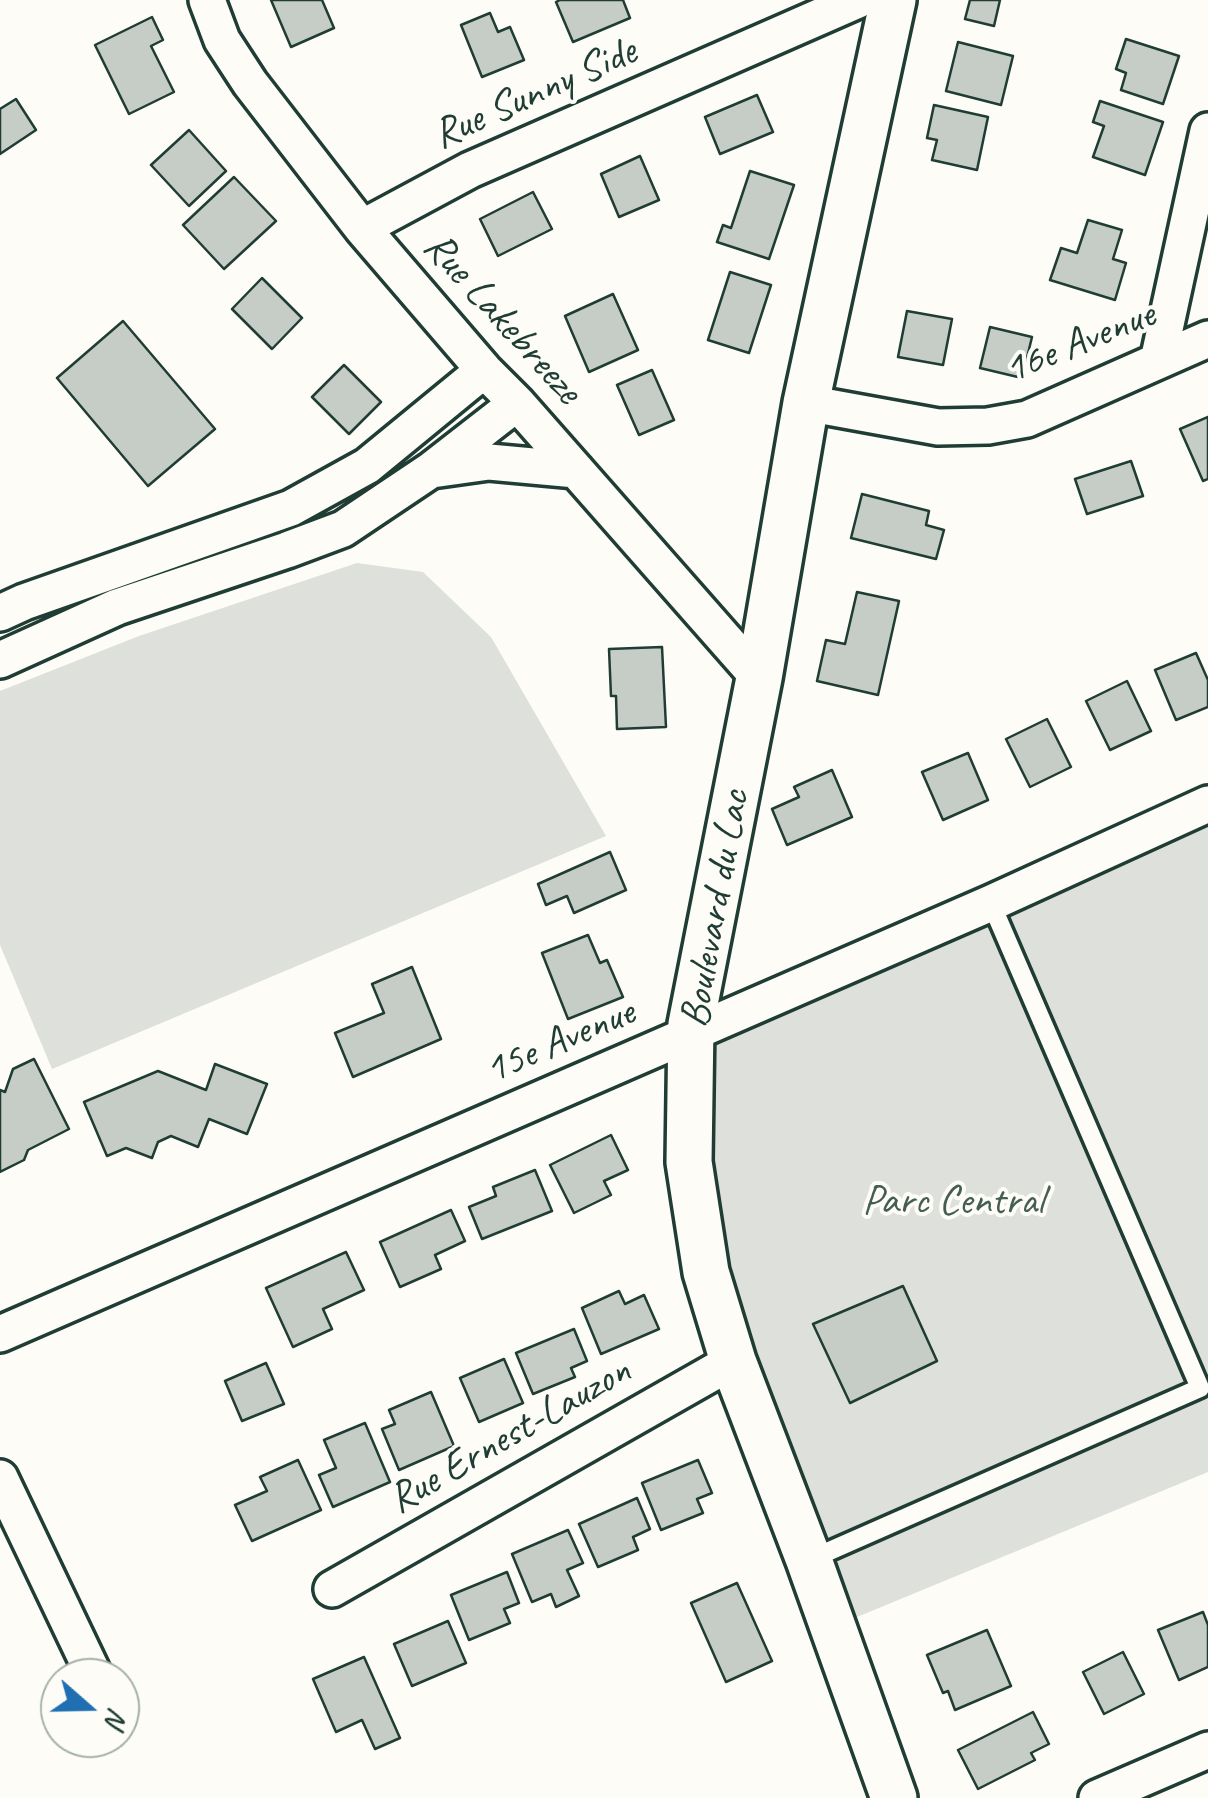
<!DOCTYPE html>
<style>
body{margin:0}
#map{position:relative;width:1208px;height:1798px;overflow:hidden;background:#fdfcf7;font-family:Caveat,sans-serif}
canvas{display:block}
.north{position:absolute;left:40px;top:1658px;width:100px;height:100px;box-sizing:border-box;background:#fdfcf7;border:2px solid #a4b0a9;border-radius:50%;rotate:110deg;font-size:28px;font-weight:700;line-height:40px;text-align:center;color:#1f3d34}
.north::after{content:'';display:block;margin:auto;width:35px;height:45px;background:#1f6fb2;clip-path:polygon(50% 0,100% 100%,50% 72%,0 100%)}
</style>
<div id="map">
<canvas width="1208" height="1798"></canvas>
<div class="north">N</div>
</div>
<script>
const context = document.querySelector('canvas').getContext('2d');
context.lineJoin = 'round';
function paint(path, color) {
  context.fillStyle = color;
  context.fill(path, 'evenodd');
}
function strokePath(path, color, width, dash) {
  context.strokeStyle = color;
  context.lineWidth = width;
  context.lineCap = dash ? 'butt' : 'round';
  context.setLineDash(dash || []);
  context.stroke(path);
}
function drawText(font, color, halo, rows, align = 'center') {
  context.font = font + ' Caveat,sans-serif';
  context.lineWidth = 8;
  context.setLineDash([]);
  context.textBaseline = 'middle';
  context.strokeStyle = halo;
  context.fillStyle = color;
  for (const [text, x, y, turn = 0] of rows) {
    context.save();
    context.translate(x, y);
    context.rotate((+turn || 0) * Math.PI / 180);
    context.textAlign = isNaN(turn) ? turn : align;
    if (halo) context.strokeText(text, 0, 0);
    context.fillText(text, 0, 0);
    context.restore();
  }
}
paint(new Path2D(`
 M357,563L423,572L491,637L606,836L52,1069L0,945V691L139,636Z
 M1208,804V1472L828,1629L706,1272L682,1043Z`), '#dde0db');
const building = new Path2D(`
 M271,0H322L334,28L291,47Z
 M560,0H623L630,18L573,42L556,2Z
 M970,0H1000L994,26L965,19Z
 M490,13L498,32L510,27L524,60L482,77L461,25Z
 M152,17L163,40L151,46L174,92L129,114L95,45Z
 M1126,39L1179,56L1163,104L1121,90L1126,73L1116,69Z
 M958,42L1013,56L1001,105L946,91Z
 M757,95L773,132L720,154L705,117Z
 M16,99L36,130L0,154V109Z
 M1100,101L1163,122L1145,175L1093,157L1104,126L1093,122Z
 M934,105L988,117L977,170L932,160L937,140L927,138Z
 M189,130L226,171L189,206L151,165Z
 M640,156L659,200L619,217L601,174Z
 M750,171L794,185L769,259L717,242L723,225L731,228Z
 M234,177L276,221L224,269L183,225Z
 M533,192L552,229L498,256L480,219Z
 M1088,220L1122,230L1113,259L1126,263L1115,300L1050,280L1061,248L1077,253Z
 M730,272L771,285L749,353L708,340Z
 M262,278L302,318L272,349L232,309Z
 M613,294L638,350L589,372L565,316Z
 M907,311L952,319L943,365L898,357Z
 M123,321L215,429L148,486L57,378Z
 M990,327L1032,337L1022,378L980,368Z
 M344,365L381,402L349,434L312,397Z
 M652,370L674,420L639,435L617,385Z
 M1208,417V479L1203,481L1180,429Z
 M1131,461L1143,496L1087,514L1075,479Z
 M862,494L929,511L926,525L944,530L936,559L851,538Z
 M857,592L899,601L878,695L817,681L826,640L845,644Z
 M662,647L666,727L617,729L616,696H611L609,649Z
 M1196,653L1208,680V707L1176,720L1155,670Z
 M1127,681L1151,731L1110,750L1086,701Z
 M1047,719L1071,767L1030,787L1006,739Z
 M968,753L988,800L943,820L922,772Z
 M832,770L852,817L787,845L772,809L799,797L794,787Z
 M610,852L626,890L574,913L567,896L546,905L538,884Z
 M588,935L600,963L607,960L623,997L568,1019L542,953Z
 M412,967L441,1039L353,1077L335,1033L384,1013L372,984Z
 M34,1059L69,1129L28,1150L24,1160L0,1172V1090L5,1092L13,1069Z
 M215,1064L267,1084L247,1134L209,1119L198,1147L171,1136L158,1142L152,1158L126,1148L107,1156L84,1102L158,1071L206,1090Z
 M611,1135L628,1170L604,1181L611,1195L574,1213L550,1165Z
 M535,1170L552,1211L482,1239L469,1207L496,1196L493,1187Z
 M451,1210L465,1241L435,1255L441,1269L400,1287L380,1242Z
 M346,1252L364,1290L323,1309L332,1329L293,1347L266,1288Z
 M903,1286L937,1361L850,1403L813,1324Z
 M619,1291L625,1304L644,1295L659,1329L601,1354L582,1308Z
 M574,1329L587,1361L571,1368L575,1377L533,1394L516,1353Z
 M504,1359L523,1403L479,1422L460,1378Z
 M266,1363L284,1404L242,1421L225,1381Z
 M431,1392L454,1446L399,1470L382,1429L395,1424L389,1410Z
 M365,1423L390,1482L333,1507L319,1475L336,1468L324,1440Z
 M298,1460L321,1510L252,1541L235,1505L267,1491L260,1477Z
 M698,1460L712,1493L697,1499L703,1513L661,1530L642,1483Z
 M637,1498L650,1529L633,1537L638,1550L598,1567L579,1524Z
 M568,1530L583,1563L567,1570L579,1596L556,1607L551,1594L532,1602L512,1554Z
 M507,1572L519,1603L504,1609L510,1623L469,1640L451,1595Z
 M737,1583L772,1661L726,1682L691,1603Z
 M1203,1612L1208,1625V1667L1179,1680L1158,1630Z
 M448,1621L466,1663L412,1686L394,1644Z
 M987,1630L1011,1686L955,1710L948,1691L943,1693L927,1655Z
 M1123,1652L1144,1694L1104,1714L1083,1672Z
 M364,1657L400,1738L375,1749L362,1720L336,1732L313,1679Z
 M1033,1712L1049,1744L1031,1753L1035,1760L978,1789L958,1750Z`);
paint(building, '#c6cdc7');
strokePath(building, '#1f3d34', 2.5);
const service = new Path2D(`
 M809,1560L1200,1388L991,903`);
const minor = new Path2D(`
 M207,0L222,40L250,83L362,228L484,370L517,403L759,678
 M362,228L470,170L858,0
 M1158,361L1208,131
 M806,403L938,427L988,426L1027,419L1208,339
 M432,470L489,462L576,470
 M0,613L24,602L291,508L367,466L484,370
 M0,660L117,607L287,550L343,529L431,470L517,403
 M0,1334L991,903L1208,804
 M0,1478L93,1673
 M332,1589L733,1361
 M1097,1798L1208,1750`);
const tertiary = new Path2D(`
 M893,0L806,403L759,678L691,1024L689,1162L706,1272L733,1361L809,1560L894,1798`);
strokePath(service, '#1f3d34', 25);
strokePath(minor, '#1f3d34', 42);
strokePath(tertiary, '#1f3d34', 52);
strokePath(service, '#fdfcf7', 18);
strokePath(minor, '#fdfcf7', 35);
strokePath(tertiary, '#fdfcf7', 45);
drawText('42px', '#1f3d34', '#fdfcf7', [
 ["Rue Sunny Side",535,94,-24],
 ["Rue Lakebreeze",502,319,48],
 ["16e Avenue",1080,343,-22],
 ["Boulevard du Lac",716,909,-80],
 ["15e Avenue",560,1042,-23],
 ["Rue Ernest-Lauzon",510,1436,-30]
]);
drawText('42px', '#455e55', '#fdfcf7', [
 ["Parc Central",953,1202]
]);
</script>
